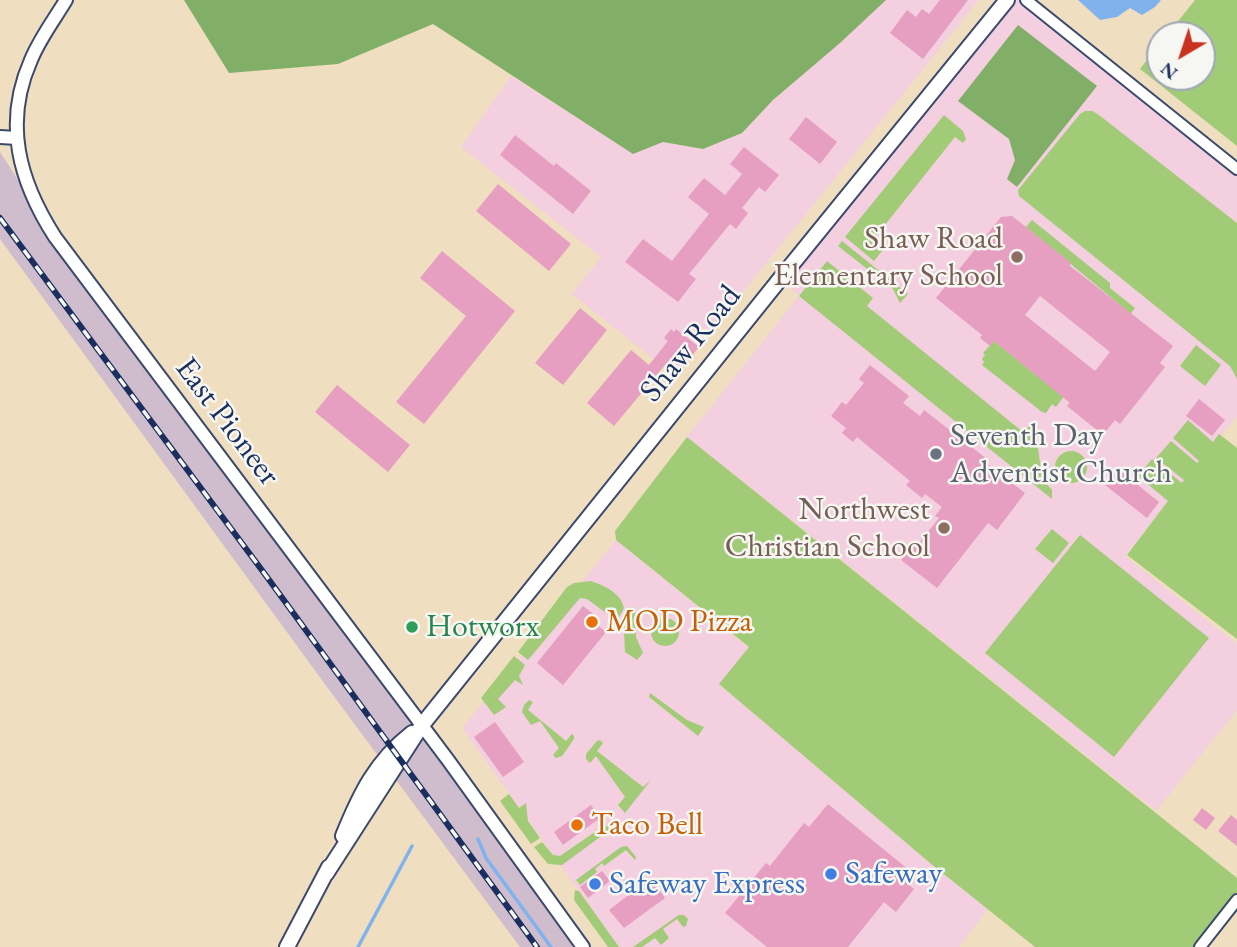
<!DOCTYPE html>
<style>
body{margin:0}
#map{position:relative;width:1237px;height:947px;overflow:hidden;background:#f0dec0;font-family:"EB Garamond",serif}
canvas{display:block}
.north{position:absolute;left:1146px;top:21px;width:70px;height:70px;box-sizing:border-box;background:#f6f6f2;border:2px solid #9ea6b7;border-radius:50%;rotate:219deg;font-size:19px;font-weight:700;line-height:28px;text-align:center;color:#1b2f5e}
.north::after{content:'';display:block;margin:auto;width:24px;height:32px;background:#c8321e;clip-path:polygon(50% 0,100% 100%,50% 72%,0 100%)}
</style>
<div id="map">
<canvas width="1237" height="947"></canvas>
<div class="north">N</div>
</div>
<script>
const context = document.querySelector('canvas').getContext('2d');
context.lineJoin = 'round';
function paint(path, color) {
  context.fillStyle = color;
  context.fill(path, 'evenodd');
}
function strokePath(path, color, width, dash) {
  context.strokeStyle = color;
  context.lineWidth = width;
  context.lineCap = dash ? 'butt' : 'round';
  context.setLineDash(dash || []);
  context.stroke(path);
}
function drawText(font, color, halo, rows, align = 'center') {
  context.font = font + ' "EB Garamond",serif';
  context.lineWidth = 5;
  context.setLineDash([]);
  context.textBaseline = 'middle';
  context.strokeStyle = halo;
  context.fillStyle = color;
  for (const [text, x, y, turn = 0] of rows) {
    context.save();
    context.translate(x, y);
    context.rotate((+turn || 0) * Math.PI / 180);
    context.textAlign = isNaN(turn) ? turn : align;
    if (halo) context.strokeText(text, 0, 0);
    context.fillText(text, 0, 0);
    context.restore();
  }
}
paint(new Path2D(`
 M886,0H979L675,376L572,294L601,257L461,147L511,76L633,153L663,142L703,149L742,133L773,100Z
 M1007,0H1026L1237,169V416L1125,556L1237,644V710L1156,811L687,437L799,296L780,279Z
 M616,540L749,648L720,685L930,863L988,909L959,947H619L462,728Z`), '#f3cfdf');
paint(new Path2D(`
 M0,152L55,237L584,947H520L327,687L0,239Z`), '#cfbdce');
paint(new Path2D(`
 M1195,0H1237V146L1140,69L1160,43V77H1202V35H1167Z
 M1085,111H1092L1099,115L1237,223V379L1230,366L1019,196L1018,190L1080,114Z
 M944,115L963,131L966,139L963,143L955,137L873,240L882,251L874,261L845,237Z
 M1032,220L1110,283V288L1135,308L1126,320L1125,309L1026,227Z
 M842,241L908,294L900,303L893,289L838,246Z
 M827,261L873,298L867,306L1023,432L1030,425C1044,446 1034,472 1052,490V499L799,296Z
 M994,341L1056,391H1068L1056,407L1052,404L1046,413L1042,412L982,365L984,362L982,359L985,355L983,353Z
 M1196,345L1221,365L1205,386L1180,366Z
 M1188,420L1213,442L1219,434L1237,448V639L1127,555L1168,501L1138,476L1152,459L1182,483L1184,480L1156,458L1171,441L1197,463L1199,461L1173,438Z
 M687,437L1237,878V892L1193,947H1035L930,863L719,684L749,647L616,540L615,531Z
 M1055 467a16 16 0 1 1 32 0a16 16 0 1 1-32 0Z
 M1052,529L1069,543L1053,563L1035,549Z
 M1080,535L1209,638L1114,757L985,653Z
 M591,581C605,586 621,593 624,608L617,621L587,599L580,598L528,660L518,652L567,587L574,583Z
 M628,607L635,608L636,637L643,653L637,660L625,652L624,630L619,624Z
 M651 632a14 14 0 1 1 28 0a14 14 0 1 1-28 0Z
 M514,656L525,665L519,676L523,685L515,680L498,699L506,707L494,715L481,698Z
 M650,693L687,720L704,727L698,736L649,697Z
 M529,700L533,702L528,710L566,741L572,734L574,736V739L562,756L556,758L553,755L559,748L540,721L531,725L522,712L524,705Z
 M600,740L603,743L597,751L643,787L651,780L625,813L618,805L625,797L596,756L590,763L586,759V754L597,741Z
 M509,794L519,808L526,803L528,821L540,838L531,844L500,801Z
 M605,825L611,829L562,865L548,864L534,847L542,842L553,855L560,856Z
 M627,846L636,857L635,860L626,850L604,866L602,863L595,869L597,872L580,885L576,880L621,847Z
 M575,890L579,891L619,947H608L574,900Z
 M679,915H684L688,919L686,926L683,927L677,919L663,929L669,938L661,945L655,938L642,947H633Z`), '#a2cb77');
paint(new Path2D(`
 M184,0H886L840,43L773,100L742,133L703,149L663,142L633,154L433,24L338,64L229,73Z
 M1018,25L1097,86L1017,187L1007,179L1015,160L1009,139L958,101Z`), '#81af68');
paint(new Path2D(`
 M1078,0H1161L1155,7L1142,15L1130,8L1117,17L1100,20Z`), '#80b3ed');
strokePath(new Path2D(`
 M478,839L486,858L551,947
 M358,947L412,846`), '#80b3ed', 3.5);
paint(new Path2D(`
 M940,0H968L923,59L890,33L907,10L916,17L922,9L929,14Z
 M806,117L837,142L820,164L789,139Z
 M515,135L554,166L556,163L591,191L573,214L500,155Z
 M744,147L779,175L765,192L759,187L742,208L748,213L736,229L730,224L689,274L696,279L678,302L625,262L643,239L672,261L709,214L688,197L704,178L725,195L742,174L730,164Z
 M498,184L571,244L549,271L476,211Z
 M1012,216L1070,262V266L1173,346L1160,363L1165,367L1120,424L1115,420L1103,435L1067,406L1070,403L994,341L990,346L980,338L982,335L936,298L1001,217ZM1040,296L1110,352L1095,371L1025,315Z
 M442,251L515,311L424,424L396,402L466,316L420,278Z
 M580,308L607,330L563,385L535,363Z
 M671,329L674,332L676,329L699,347L690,358L685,354L677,365L670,359L614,426L587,403L631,350L649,365L668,341L664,338Z
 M870,365L909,396L903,403L920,416L924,410L987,459L985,462L1025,493L997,530L988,523L937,588L901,560L916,541L919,543L939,518L935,516L942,507L925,494L922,498L906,485L910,481L857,437L853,442L842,433L846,428L831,416L842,402L846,405L864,383L859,379Z
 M337,385L410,445L388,472L315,412Z
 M1199,399L1225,420L1212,436L1186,416Z
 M1118,469L1159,502L1147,518L1105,485Z
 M583,606L596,616L592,621L606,632L563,685L537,663Z
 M495,722L524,762L503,777L474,737Z
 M828,804L909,870L902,879L914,889L896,912L884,902L848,947H767L725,913L766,863L770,866L804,823L809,827Z
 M591,805L600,818L563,845L554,832Z
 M1202,808L1215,818L1206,830L1193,820Z
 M1231,815L1237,820V846L1218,831Z
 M602,871L610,881L588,898L580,887Z
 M651,878L665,898L624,928L609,910Z`), '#e79fc1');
const minor = new Path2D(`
 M1026,0L1237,169
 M1200,947L1237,900`);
const tertiary = new Path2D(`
 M66,0C54,20 40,38 31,60C3,123 19,181 55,237L448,760L583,947
 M0,137L17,138`);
const secondary = new Path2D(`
 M343,836C360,794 376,761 412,733
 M326,874L422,725L780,279L1007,0
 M287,947L329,867`);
strokePath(minor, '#3b496d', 14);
strokePath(tertiary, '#3b496d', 16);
strokePath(secondary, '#3b496d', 18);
strokePath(minor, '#fff', 10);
strokePath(tertiary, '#fff', 12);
strokePath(secondary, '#fff', 14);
const rail = new Path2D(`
 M0,218L267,577L537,947`);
strokePath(rail, '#1b2f5e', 6);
strokePath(rail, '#f6f6f2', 3.5, [10]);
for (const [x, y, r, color] of [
 [1017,257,7,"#8d6e63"],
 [936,454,7,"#6b7280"],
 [944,528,7,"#8d6e63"],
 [592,622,7,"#e8710a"],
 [412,627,7,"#2e9e5b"],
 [577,825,7,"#e8710a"],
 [831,874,7,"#3f7fe0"],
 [595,884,7,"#3f7fe0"]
]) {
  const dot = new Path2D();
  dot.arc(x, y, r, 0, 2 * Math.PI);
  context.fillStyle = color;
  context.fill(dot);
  strokePath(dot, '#f6f6f2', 2.5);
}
drawText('32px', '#785e54', '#f6f6f2', [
 ["Shaw Road",1003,239],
 ["Elementary School",1003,276],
 ["Northwest",930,510],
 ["Christian School",930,547]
], 'right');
drawText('32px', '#1b2f5e', '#f6f6f2', [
 ["Shaw Road",691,344,-51],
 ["East Pioneer",227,422,53]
]);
drawText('32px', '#5b616d', '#f6f6f2', [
 ["Seventh Day",950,436],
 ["Adventist Church",950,473]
], 'left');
drawText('32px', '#c56008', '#f6f6f2', [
 ["MOD Pizza",606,622],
 ["Taco Bell",591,825]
], 'left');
drawText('32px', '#27864d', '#f6f6f2', [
 ["Hotworx",426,627]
], 'left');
drawText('32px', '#366cbe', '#f6f6f2', [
 ["Safeway",845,874],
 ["Safeway Express",609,884]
], 'left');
</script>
